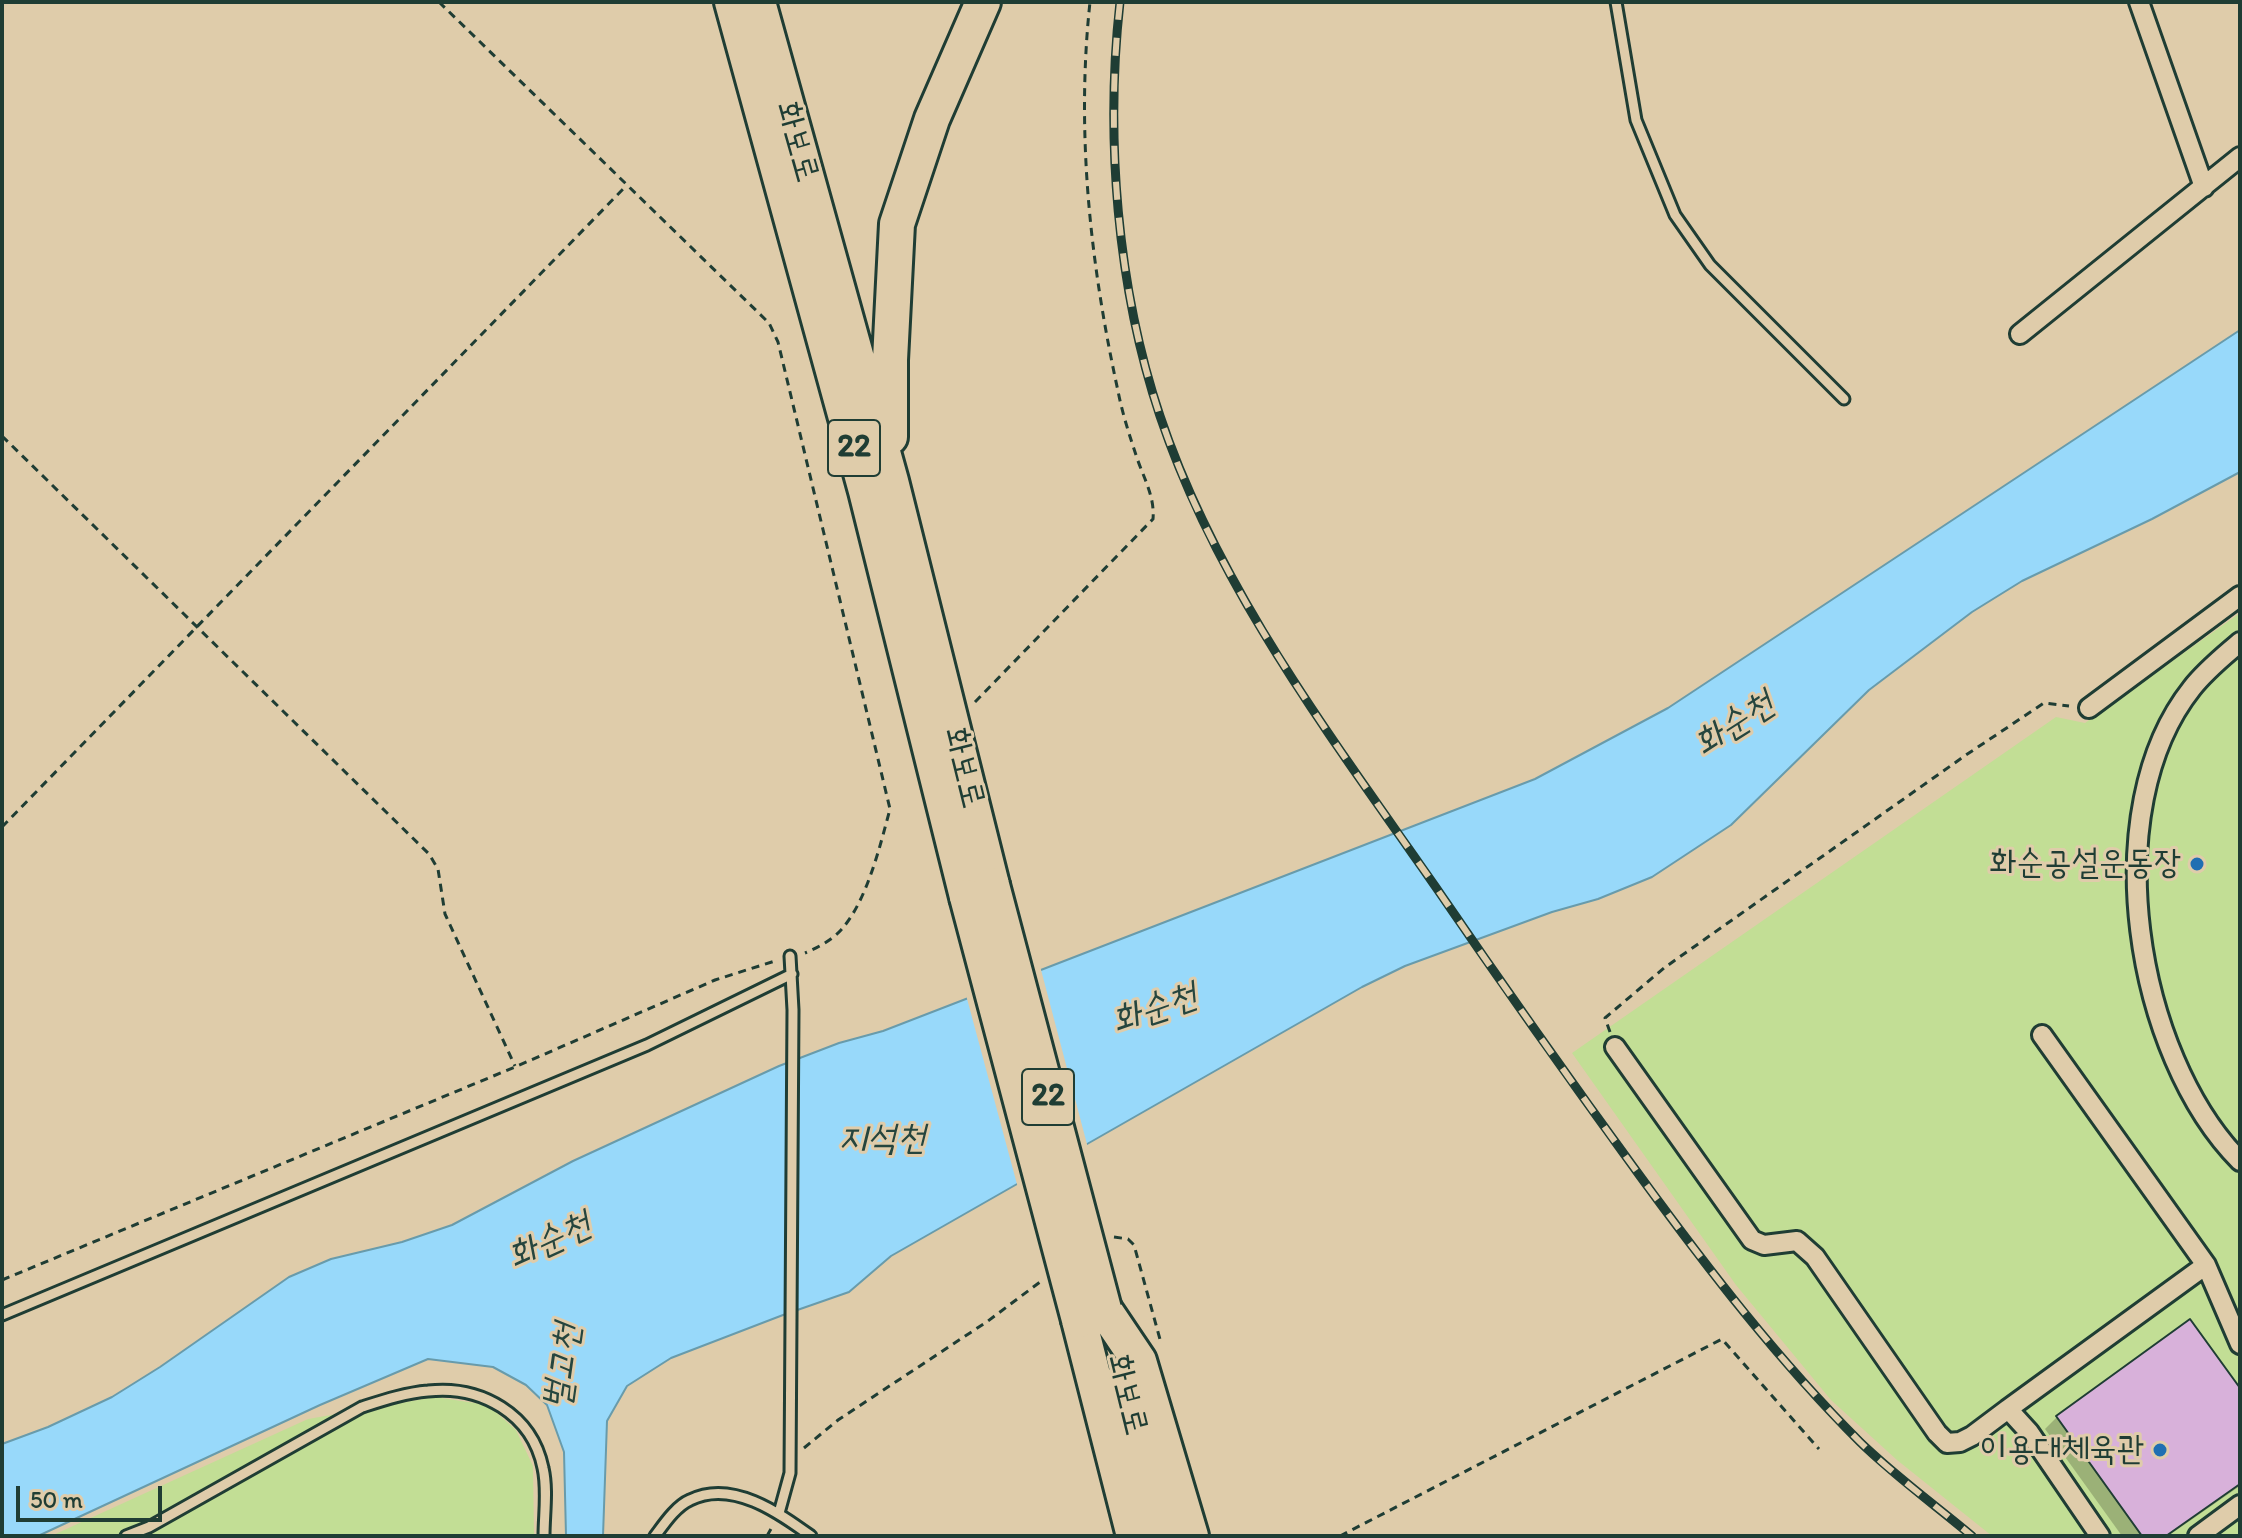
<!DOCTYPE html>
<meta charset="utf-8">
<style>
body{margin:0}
#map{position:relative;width:2242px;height:1538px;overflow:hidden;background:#dfccaa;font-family:Itim,sans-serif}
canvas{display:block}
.frame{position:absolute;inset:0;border:4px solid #1f3d34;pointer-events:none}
.scale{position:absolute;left:16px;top:1486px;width:146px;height:36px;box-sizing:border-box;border:4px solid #1f3d34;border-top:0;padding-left:10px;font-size:24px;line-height:28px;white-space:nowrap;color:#1f3d34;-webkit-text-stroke:6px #dfccaa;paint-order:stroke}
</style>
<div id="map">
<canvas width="2242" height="1538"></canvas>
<div class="frame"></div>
<div class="scale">50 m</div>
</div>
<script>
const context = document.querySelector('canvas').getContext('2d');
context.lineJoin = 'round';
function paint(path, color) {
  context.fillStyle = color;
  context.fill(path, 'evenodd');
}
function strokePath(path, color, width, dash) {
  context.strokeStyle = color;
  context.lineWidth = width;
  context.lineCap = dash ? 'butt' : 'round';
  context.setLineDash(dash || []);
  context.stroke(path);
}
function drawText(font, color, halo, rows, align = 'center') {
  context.font = font + ' Itim,"Poor Story",sans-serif';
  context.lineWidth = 6;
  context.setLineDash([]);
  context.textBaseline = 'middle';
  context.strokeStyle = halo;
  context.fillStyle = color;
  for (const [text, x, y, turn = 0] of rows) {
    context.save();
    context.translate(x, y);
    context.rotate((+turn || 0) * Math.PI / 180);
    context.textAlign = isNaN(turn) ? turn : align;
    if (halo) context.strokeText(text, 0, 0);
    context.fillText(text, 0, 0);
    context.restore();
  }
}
paint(new Path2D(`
 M2240,613V1536H1992L1897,1460L1831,1400L1736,1285L1572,1053L2056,717L2085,723Z
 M435,1397L488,1405L516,1430L533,1466L534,1536H51L308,1419Z`), '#c2de95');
const water = new Path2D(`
 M2240,330V472L2152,519L2022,581L1972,612L1869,690L1731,825L1652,877L1598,899L1552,912L1405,966L1362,987L891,1256L849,1292L783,1315L671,1358L627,1386L607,1421L603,1536H566L564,1452L547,1405L526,1385L493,1367L428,1359L320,1405L38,1536H2V1444L48,1427L112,1397L160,1367L289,1277L331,1259L402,1242L452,1225L573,1161L779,1066L839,1043L883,1031L1535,779L1668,708Z`);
paint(water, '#98d9fa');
strokePath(water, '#689bab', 2);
paint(new Path2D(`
 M1040,966L1088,1148L1018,1188L966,995Z`), '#dfccaa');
paint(new Path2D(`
 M2240,1392V1486L2168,1536H2122L2045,1429L2057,1417Z`), '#0003');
const building = new Path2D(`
 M2190,1319L2240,1388V1484L2166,1536H2142L2056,1416Z`);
paint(building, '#d8b1da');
strokePath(building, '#1f3d34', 2);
const lane = new Path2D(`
 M1616,2L1636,120L1675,215L1710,265L1844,399
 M2,1315L647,1045L792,974
 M779,1513L790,1473L793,1010L790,956
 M126,1536L149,1527L362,1407C384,1400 405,1393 428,1391C481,1385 532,1414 543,1468C548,1490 544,1514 544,1536
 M655,1536C664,1524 676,1506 690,1500C732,1479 779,1513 811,1536`);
const street = new Path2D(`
 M2139,2L2204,187
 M2020,334L2240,157
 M2240,642C2224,656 2206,670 2192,688C2095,810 2135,1055 2240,1161
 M2089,708L2240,596
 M2042,1035L2206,1265L2240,1344
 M1615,1047L1752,1240L1764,1245L1797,1241L1815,1257L1937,1433L1947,1443L1960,1442L1972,1436L2008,1409L2029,1432L2100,1536
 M2008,1409L2206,1265
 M2198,1536L2240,1505`);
const highway = new Path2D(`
 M732,2L866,491L967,897
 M758,2L891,481L992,885
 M890,437V360L897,224L932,119L983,2
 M1104,1309L1139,1361L1191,1536
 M1079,1320L1134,1536
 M1122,1381L1162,1536`);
strokePath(lane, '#1f3d34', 15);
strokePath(street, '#1f3d34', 24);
strokePath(highway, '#1f3d34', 40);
strokePath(new Path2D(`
 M439,2L769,323L778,342L890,809C880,846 867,901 841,930C832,940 817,948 805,953
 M2,436L429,854L438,869L445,914L515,1066
 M975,702L1153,519C1155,496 1143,477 1136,455C1129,434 1122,412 1118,391C1090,263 1076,132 1090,2
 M2,827L627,185
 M1610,1032L1605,1018L1664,968L1966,755L2044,703L2069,706
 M1114,1237L1128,1239L1134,1245L1161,1343
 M2,1280L515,1067L715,980L778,960
 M804,1448L838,1420L988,1321L1040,1282
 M767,1536L772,1527
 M1340,1536L1722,1339L1819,1449`), '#1f3d34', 3, [8, 6]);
strokePath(lane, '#dfccaa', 9);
strokePath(street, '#dfccaa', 18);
strokePath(highway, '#dfccaa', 34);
const rail = new Path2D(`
 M1120,2C1105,136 1117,288 1160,416C1218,589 1332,738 1435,886C1502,984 1570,1080 1640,1176C1708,1269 1778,1360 1860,1442C1895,1476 1935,1505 1972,1536`);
strokePath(rail, '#1f3d34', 9);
strokePath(rail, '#dfccaa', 6, [18]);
const highwayBridge = new Path2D(`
 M992,885L1104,1309
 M967,897L1079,1320`);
strokePath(highwayBridge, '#1f3d34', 40, []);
strokePath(highwayBridge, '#dfccaa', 34);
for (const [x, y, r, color] of [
 [2197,864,8,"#1f6fb2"],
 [2160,1450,8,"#1f6fb2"]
]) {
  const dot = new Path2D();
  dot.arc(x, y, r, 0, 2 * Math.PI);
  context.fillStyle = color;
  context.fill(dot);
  strokePath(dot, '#dfccaa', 3);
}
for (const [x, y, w] of [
 [854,448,52],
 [1048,1097,52]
]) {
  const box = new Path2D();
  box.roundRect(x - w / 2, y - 28, w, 56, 6);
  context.fillStyle = '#dfccaa';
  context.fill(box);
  strokePath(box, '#1f3d34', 2);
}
drawText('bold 32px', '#1f3d34', null, [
 ["22",854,448],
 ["22",1048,1097]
]);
drawText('34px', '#1f3d34', '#dfccaa', [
 ["화보로",796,142,74],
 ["화보로",963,768,76],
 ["화보로",1126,1395,76]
]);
drawText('34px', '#1f3d34', '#dfccaa', [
 ["화순공설운동장",2181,864],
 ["이용대체육관",2144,1450]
], 'right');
drawText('italic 36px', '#25453e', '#dfccaa', [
 ["화순천",1735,725,-33],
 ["화순천",1155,1010,-19],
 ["지석천",882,1140],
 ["화순천",550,1242,-25],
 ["벌고천",564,1367,-82]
]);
</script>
